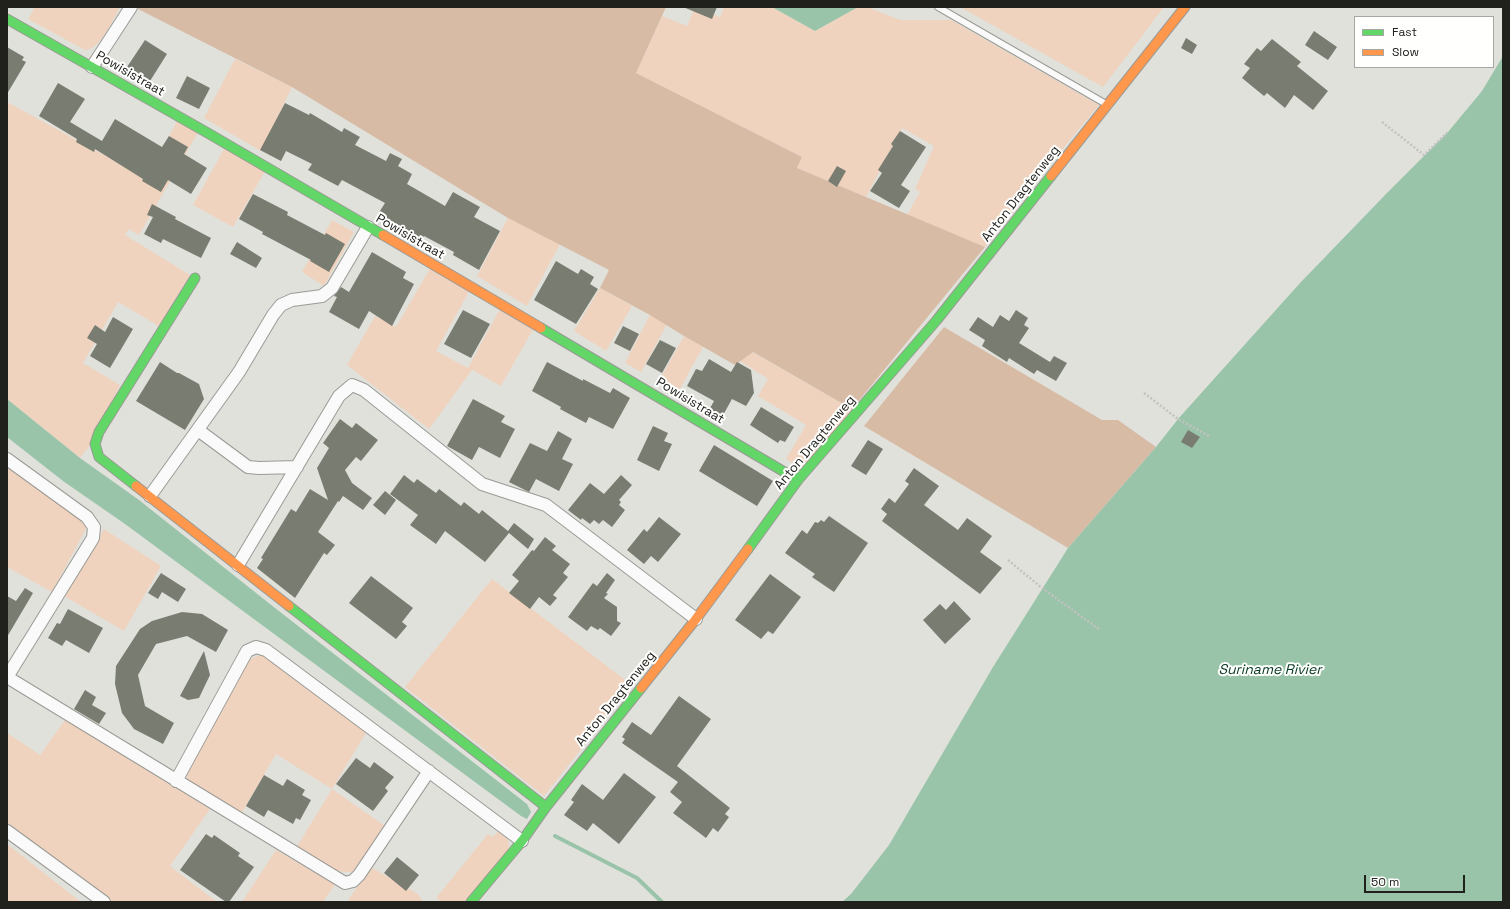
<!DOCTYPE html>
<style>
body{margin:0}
#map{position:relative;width:1510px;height:909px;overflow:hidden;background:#e1e1dc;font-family:"Space Grotesk",sans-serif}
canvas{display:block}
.frame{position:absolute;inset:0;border:8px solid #20201d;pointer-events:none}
.legend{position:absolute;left:1354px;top:16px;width:140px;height:52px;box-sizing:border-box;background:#fffffe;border:1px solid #a6a6a4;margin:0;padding:5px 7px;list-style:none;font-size:12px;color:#20201d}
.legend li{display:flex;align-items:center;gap:8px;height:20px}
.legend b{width:20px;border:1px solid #a6a6a4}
.scale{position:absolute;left:1364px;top:875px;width:101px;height:18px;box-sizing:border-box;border:2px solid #20201d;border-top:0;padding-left:5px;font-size:12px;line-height:14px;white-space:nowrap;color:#20201d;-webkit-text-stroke:3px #fffffe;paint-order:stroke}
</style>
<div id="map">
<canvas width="1510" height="909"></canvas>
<div class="frame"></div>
<ul class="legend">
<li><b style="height:5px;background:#63d668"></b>Fast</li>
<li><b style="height:5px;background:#ff974d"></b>Slow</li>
</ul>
<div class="scale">50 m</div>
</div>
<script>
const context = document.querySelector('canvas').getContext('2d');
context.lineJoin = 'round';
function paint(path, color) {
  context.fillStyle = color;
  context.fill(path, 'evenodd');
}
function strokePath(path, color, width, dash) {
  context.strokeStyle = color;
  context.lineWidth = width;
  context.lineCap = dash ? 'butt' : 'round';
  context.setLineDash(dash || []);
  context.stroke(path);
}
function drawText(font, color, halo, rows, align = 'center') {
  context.font = font + ' "Space Grotesk",sans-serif';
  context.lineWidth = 4;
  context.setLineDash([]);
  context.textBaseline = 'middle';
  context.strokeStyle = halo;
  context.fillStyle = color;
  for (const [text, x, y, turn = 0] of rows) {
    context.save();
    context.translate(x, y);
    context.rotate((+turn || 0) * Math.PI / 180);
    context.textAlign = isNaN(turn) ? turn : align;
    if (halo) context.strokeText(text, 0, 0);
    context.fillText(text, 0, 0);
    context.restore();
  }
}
paint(new Path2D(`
 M35,7H120C113,19 100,50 85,50L28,19Z
 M695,7L720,17L724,7H772L815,31L858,7H867L900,20H951L1099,105L1026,193L985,247L907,215L920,192L915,189L934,146L902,128L866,197L797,168L802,157L636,73L662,16L687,26Z
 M960,7H1164L1103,87Z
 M235,59L292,87L261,151L204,118Z
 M7,102L146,178L179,118L200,129L139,235L129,229L125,235L190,275L159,326L118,302L83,363L120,385L91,444L80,458L7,399Z
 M224,149L265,171L233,227L193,205Z
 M508,218L560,244L527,306L477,276Z
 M332,220L354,232L324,286L302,272Z
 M432,265L471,288L436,351L468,368L502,305L536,324L501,386L472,370L429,429L347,365L375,316L396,327Z
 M600,288L632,306L606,351L574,331Z
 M650,315L667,324L641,372L625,363Z
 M684,336L703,347L677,394L658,383Z
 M752,352L852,409L807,466H797L786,459L806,425L758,396L768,379L740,361Z
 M7,464L88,525L52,592L7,567Z
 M104,529L161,566L124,631L64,596Z
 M492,579L632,685L544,796L405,687Z
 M260,655L271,658L367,731L332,789L385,826L359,866L353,872C329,873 316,860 296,848L332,789L276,754L241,814L194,786L187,779V768L250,659Z
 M65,720L210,809L170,866L217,902H93L7,835V733L40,755Z
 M499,830C506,835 511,840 508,850C506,857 471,894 464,902H442L436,898L488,834L493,837Z
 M7,844L81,902H7Z
 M276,850L335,884L323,902H242Z
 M372,868L418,894L423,902H352L348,900Z`), '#efd3be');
paint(new Path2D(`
 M139,7H666L636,73L802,157L797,168L985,247L852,409L753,352L735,365L684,336L650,315L600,288L609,270L508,218L292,87L138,9Z
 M944,327L1102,420H1118L1156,447L1068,548L864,426Z`), '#d7bba5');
paint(new Path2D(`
 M772,7H858L815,31Z
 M1503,56V902H842L851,894L889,845L993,667L1068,548L1156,447L1178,419L1300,283L1387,193L1448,132L1482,91Z
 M7,399L80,458L139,500L275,608L527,804L531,812L527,819L521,816L125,524L63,481L7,437Z`), '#9ac4aa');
strokePath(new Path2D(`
 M555,836L637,878L662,902`), '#9ac4aa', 4);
paint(new Path2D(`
 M683,7H717L712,19Z
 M1314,31L1337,47L1328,60L1305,45Z
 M1186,38L1197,45L1192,54L1181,48Z
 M1272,39L1301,62L1297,66L1328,91L1313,110L1294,95L1285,108L1267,93L1264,96L1242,78L1250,68L1244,64L1257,48L1261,51Z
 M145,40L167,54L150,81L127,67Z
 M7,47L24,57L22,60L26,62L7,94Z
 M187,76L210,88L199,109L176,98Z
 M58,83L85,99L70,122L102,141L115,119L162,147L169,136L188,147L184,154L207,168L191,194L168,180L161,192L142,181L143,179L95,149L94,152L76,142L77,139L39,116Z
 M285,103L309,115L310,113L342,132L344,128L360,137L355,145L386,161L390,153L402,159L398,166L412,174L407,184L445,206L453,192L480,207L474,217L500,231L479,270L453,255L454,252L424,236L420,243L405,234L407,230L378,214L385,203L342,180L338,186L308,170L312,164L286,151L281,161L260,150Z
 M900,131L926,147L901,185L910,191L899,208L870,191L882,173L878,170L893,146L891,144Z
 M837,166L846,171L837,187L828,181Z
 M253,194L288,212L287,215L325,235L326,233L345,244L329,272L310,261L311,260L262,234L263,232L239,219Z
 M152,204L176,217L175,219L211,238L201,258L163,239L161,243L144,234L153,217L147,215Z
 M237,242L262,258L256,268L230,254Z
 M372,252L406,272L403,278L414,284L392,326L369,311L359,329L329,312L337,297L334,296L341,287L349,292Z
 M556,261L578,274L581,269L594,277L590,284L598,289L576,324L534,300Z
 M463,310L490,324L471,358L444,344Z
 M1016,310L1028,318L1024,325L1029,328L1019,343L1050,362L1054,356L1067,363L1056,381L1037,370L1034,374L1009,358L1007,362L982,346L985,340L969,330L978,317L993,327L1000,315L1009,321Z
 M113,317L133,329L110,368L90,356L97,344L87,338L95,325L105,332Z
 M623,326L639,334L630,351L614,343Z
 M660,340L676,348L662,373L646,364Z
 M709,359L731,372L737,362L751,370L754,393L746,406L732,399L722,417L709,410L714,401L687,386L696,369L702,371Z
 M160,362L177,373H179L199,384L204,399L185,430L136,401Z
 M547,362L583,381V379L610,393L613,388L630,398L613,429L589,417L586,423L560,409L561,407L532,391Z
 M473,399L505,416L501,422L515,429L500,458L479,447L472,460L447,446Z
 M761,407L794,427L785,442L780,440L778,443L750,425Z
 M340,419L352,428L356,423L378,440L361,461L356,457L345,470L352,483L372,498L363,510L343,496L339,502L338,501L318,532L335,545L327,555L324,553L295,598L257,568L263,559L261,558L291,509L296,512L310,489L328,500L317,468L329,448L323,443Z
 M653,426L668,433L664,441L672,444L659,471L637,460Z
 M1188,430L1200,437L1192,448L1181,442Z
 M558,431L572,439L562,459L573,464L559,491L536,479L529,492L509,482L530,443L547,451Z
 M868,440L883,449L866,475L851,466Z
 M714,445L773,481L757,506L699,471Z
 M914,468L939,486L924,505L958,530L967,518L992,536L980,552L1002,568L980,594L882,521L887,514L881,509L889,498L895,503L909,484L905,481Z
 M404,475L414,483L417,479L436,493L439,489L461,506L464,502L479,514L482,510L508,531L514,523L534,539L528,549L509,533L485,562L445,531L436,544L410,525L418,515L390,494Z
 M621,475L632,485L619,500L621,502L619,505L625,510L612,527L603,520L599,524L594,520L590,524L582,518L581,520L568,510L590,483L604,494Z
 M385,491L396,500L385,515L373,505Z
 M829,516L868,543L834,592L812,577L815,574L785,553L802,530L807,534L815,522L818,523L821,520L824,522Z
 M659,517L681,534L658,562L651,556L644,564L627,550L644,529L647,532Z
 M545,537L556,546L552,550L570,564L563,573L568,577L553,595L557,598L550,606L539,597L530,609L509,593L519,581L512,575L532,550L534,551Z
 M161,573L186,589L178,602L162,592L158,599L148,593Z
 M607,573L615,580L606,593L608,594L604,598L617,607V621L621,623L611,636L600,628L598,630L591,626L587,631L568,617L593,583L597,586Z
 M770,574L801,597L773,634L768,631L761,639L735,620Z
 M371,576L413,608L402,622L407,626L396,639L349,603Z
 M25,588L33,593L7,637V596L16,601Z
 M954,601L971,619L945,644L923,620L940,604L946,610Z
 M68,609L103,628L89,653L66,640L62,646L48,638L57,623L60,624Z
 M182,612L202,614L228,630L216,652L187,636L156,644L138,675L145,706L174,723L163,744L134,729L122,713L115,684L116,666L140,629L152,621Z
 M204,651L210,675L199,698L188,700L180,696Z
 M85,690L96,697L92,705L106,713L99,724L74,709Z
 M679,696L711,719L677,766L730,808L725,814L729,817L718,832L713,828L706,838L673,813L682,802L670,792L678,782L622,743L625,739L622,737L632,722L651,735Z
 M356,758L370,768L374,762L394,777L385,788L388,791L373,811L336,784Z
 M624,773L656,797L619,844L593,823L587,831L564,815L574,802L571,800L582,784L603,800Z
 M264,775L283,786L287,779L305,790L302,795L311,800L300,820L296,818L293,824L268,810L264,817L246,806Z
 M206,834L212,838L214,835L240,853L238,856L254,867L229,902H226L180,870Z
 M397,857L419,875L406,891L384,873Z`), '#787c71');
const lane = new Path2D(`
 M938,7L1106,104`);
const street = new Path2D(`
 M92,67L131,7
 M198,430L248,467L259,468L297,467
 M7,459L87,517L94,527L93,538L7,677
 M150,496L239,372L273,315L281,305L292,300L322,296L332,288L368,227
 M238,565L339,396L352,385L364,390L482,484L546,505L696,619
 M7,677L345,883L353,881L359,875L429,771
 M176,781L247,651L256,647L266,650L522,841
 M7,831L104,902`);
const fast = new Path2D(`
 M7,19L206,132L383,235
 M541,328L798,480
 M136,486L99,457L95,444L99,432L195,278
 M748,549L798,480L936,321L1051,176
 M289,606L546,807
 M471,902L522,841L546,807L641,688`);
const slow = new Path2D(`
 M1051,176L1185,7
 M383,235L541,328
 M136,486L289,606
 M641,688L696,619L748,549`);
strokePath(lane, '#9a9a96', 8);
strokePath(street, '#9a9a96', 14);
strokePath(fast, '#9a9a96', 11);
strokePath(slow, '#9a9a96', 11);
strokePath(new Path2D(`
 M1382,122L1424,155L1448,132
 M1144,393L1178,419L1209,436
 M1008,560L1042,588L1100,630`), '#c2c2c0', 2.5, [2, 2]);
strokePath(lane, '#fafafa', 6);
strokePath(street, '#fafafa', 12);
strokePath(fast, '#63d668', 9);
strokePath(slow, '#ff974d', 9);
drawText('13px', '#20201d', '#fffffe', [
 ["Powisistraat",130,74,30],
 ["Anton Dragtenweg",1021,194,-52],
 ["Powisistraat",410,237,30],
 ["Powisistraat",690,401,31],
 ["Anton Dragtenweg",815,443,-50],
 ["Anton Dragtenweg",616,699,-51]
]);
drawText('italic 14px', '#053721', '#fffffe', [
 ["Suriname Rivier",1270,670]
]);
</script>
